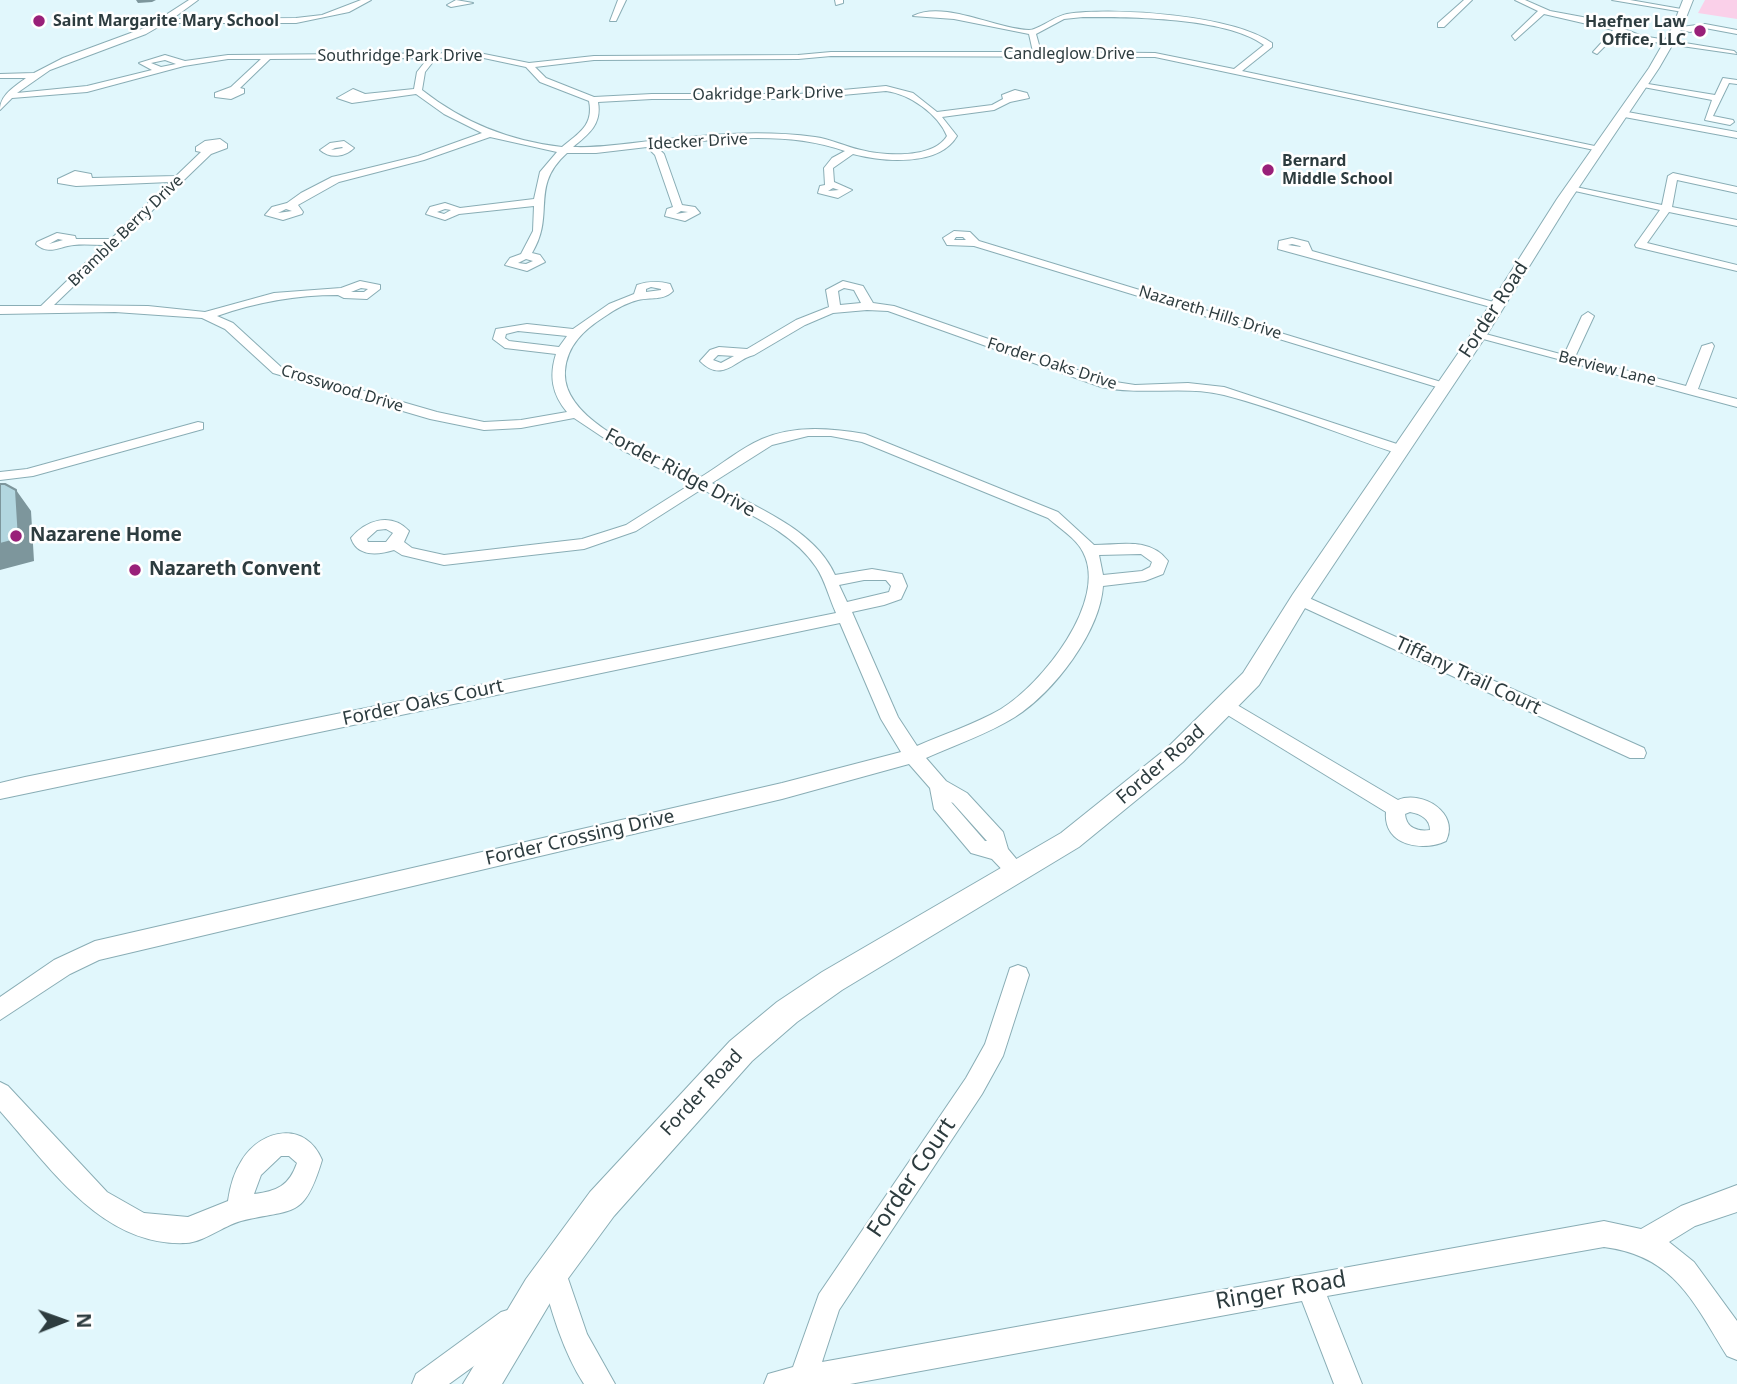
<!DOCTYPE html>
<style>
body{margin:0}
#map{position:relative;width:1737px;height:1384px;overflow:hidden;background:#e1f7fc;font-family:"Noto Sans",sans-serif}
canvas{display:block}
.north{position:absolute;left:28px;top:1286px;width:70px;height:70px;-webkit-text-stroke:5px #fff;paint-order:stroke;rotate:89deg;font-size:19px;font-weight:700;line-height:28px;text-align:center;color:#2d3c3f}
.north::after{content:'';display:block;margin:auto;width:24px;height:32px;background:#2d3c3f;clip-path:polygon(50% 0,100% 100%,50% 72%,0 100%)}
</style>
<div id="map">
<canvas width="1737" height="1384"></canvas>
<div class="north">N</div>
</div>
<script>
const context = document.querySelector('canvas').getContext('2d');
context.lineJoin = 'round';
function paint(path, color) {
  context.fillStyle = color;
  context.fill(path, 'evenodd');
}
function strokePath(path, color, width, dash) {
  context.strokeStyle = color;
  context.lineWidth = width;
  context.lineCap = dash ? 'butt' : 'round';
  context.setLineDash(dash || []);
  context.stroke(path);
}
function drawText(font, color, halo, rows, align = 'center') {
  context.font = font + ' "Noto Sans",sans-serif';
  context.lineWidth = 5;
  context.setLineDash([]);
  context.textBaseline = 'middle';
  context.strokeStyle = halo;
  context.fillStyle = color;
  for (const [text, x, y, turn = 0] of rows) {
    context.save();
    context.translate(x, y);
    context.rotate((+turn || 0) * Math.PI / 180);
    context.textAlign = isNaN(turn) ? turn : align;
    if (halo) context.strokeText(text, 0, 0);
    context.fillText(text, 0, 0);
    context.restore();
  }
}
paint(new Path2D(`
 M1705,0H1737V19L1698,13Z`), '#fad0e9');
const minor = new Path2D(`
 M189,0H198L172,19L296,18L322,15L361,0H371L349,12L296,23H165L146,34L50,70L17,93L87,86L152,70L139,63L165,55L185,61L228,55L479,53L529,63L594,56L798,55L831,52H1033L1029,34L954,19L913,16C944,0 996,29 1029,30C1038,30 1055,16 1067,14C1116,7 1232,15 1272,43V47L1242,71L1604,148L1599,151L1155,57L831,56L798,59L594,60L535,67L546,78L594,97L652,94H799L886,86L913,93L937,112L992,105L1003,99L1002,95L1015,90L1027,93L1029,98L1010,102L994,110L942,117L957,136C939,167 883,162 853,154L833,168L834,182L852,190L838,198L818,193L820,186L825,185L824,168L832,158L845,151C787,130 716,139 656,146L664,154L682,205L695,207L700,213L685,221L665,216L667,209L673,207L655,155L647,147L596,153H567C529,187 556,214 532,253L540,255L545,262L527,271L505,265L510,258L521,254L533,231L534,206L459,214L445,220L426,214L430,207L445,203L460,208L534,199L540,172L557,152L490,137L424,160L339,182L298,205L303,212L302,214L283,220L265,215L272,207L287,203L301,193L332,177L418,156L482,133L444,114L416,94L352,103L337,98L353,89L365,94L414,89L417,72L428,58L270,59L240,88L244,89V93L231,99L215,97V93L231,87L261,59H228L184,66L87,92L12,98L0,110C0,95 14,87 26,78H0V74L34,73L63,58L147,27ZM1083,17C1131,17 1225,17 1264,45L1234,69L1155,53L1041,52L1036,34L1064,19ZM479,57L526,67L540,82L589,101C594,125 579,133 562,147C510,141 464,123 422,90L425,72L436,58ZM165,60L176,64L161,67L151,63ZM886,91C910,94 938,114 947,136C933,159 885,156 861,150C846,147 831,139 815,137C763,130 710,134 659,140C630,143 602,148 573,147C589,134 602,124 598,102L652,99H799ZM833,188L839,190L828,191ZM286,209L292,211L278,213ZM445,209L451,210L444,214L437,212ZM681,211L688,212L676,214ZM526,259L533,261L526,264L518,263Z
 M456,0L473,3L451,7L447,5Z
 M618,0H626L616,21H610Z
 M835,0H843V3L836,5Z
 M1464,0H1472L1444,27H1438V23Z
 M1515,0H1525L1550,11L1604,21L1642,36L1734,51L1737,54L1640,40L1619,32L1597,54L1593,52L1613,30L1544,14L1515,40L1512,36L1538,11Z
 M1612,0H1630L1687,10L1683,12Z
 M1705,24L1737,30V34L1705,28L1690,32L1673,28Z
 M1723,78L1737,80V84L1729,83L1713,116L1733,120L1734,122L1730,125L1705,120L1712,100L1638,86L1642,83L1715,95Z
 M1622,111L1737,132V138L1619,116L1618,114Z
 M220,139L227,144V148L211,154L54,305L148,306L205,312L274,293L341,288L360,281L380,285V289L367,299L344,298L338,295C296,295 257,302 217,316L233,323L281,367L437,412L484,422L521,420L567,412C552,394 549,376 556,354L505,348L493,339L496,329L527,324L573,329L609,304L634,294L637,285C649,281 658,281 670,284L673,291C663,301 651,297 638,300C626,303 614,310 604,317C584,330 567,345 565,371C561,424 661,458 701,477C721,465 741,448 762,439C795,425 830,428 865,434L1058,512L1094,545C1121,545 1150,537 1168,561L1163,574L1145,581L1103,586C1100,632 1054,692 1015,717C988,734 955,745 926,758L946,781L967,793L1003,832L1008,849L1028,873L1025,879L1018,882L1011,879L992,859L971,853L934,809L930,788L909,764L782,799L99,960L70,974L0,1020V997L54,960L95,941L782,783L901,752L881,719L840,623L0,799V783L25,777L836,613C829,598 825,580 816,567C792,530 739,510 702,489L636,531L584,549L444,565L402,555L394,550C378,555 357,557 351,538C366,520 391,512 409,531L404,542L412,548L444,555L582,539L626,525L691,484L622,450L574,418L521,428L484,430L430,419L273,373L225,329L202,318L115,312L0,314V306H41L104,245C94,245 84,244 74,245C60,246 49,256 36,244L37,242L57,233L75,236L76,239H111L170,182L76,186L58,183V179L75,171L91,174L92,178L176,176L201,152L196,151V147L205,141ZM58,239L63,240L49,244ZM651,287L661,289V290L646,292V289ZM361,288L368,289L364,292H351ZM518,331L567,336L559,347L509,341L505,338L506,334ZM808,436H831L862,442L1048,518C1059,528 1076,538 1083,552C1109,601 1041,685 1001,709C975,724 944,734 917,746L898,717L852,612L884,605L901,599L907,586L902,574L872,569L835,575C814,528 754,507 712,483L772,445ZM386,529L393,533L386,542H368L367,539L377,530ZM1141,554L1152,562L1150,567L1142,571L1103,575L1099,555ZM864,580H886L891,586L889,592L847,602L839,585ZM951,802L953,803L987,841H985Z
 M344,141L354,148C345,157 330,159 320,150L330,143ZM335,148L342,147L343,148L331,150Z
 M1673,173L1737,187V193L1677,180L1672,207L1737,220V226L1669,212L1647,243L1737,265V271L1636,247L1635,245L1660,210L1566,189L1571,186L1662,205L1668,176Z
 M954,231L970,232L979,241L1451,385L1450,388H1440L974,246L947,245L943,238ZM956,237H963L966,240H954Z
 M1292,238L1308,242L1312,251L1504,305L1498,309L1278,249L1279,241ZM1292,244L1300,246L1301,247L1288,245Z
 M843,281L863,286L873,303L894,306L1109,381L1135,385L1188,383L1224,387L1406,447L1408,450L1401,454L1396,453C1339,434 1282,410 1224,395C1183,385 1142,396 1101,387L888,311L867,310L833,313L805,325L754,355C735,359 723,384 700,361L710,350L719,347L747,349L796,320L829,307L826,290ZM844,288L854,290L861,303L840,305L838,291ZM718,355L734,356L721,363L713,360Z
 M1588,312L1594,316L1575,357L1686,386L1702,346L1712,343L1714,346L1698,389L1737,399V407L1472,336L1478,332L1564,355L1582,316Z
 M198,422L203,423V429L33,476L0,480V472L27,469Z
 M1300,594L1644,748L1646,753L1644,758H1630L1294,603L1292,599L1294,595Z
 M1227,699L1398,800C1422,790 1460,813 1446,841C1423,852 1383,846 1386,812L1221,711L1218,706L1221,701ZM1410,812C1421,814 1430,819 1430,830C1418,832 1406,828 1405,814Z
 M1018,965L1026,968L1029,975L1003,1056L982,1094L839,1310L822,1362L1604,1221L1641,1229L1681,1206L1737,1185V1212L1695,1226L1669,1242L1694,1262L1737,1321V1360L1727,1356C1693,1301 1674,1256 1604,1247L1327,1296L1362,1384H1334L1302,1301L850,1384H764L768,1374L793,1367L819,1294L966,1078L985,1044L1010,968Z
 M0,1082L8,1086L107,1192L144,1213L188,1217L228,1201C230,1187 234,1172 242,1160C262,1128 306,1121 322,1160C304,1220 294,1208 241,1221C223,1226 204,1242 186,1243C102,1247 50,1167 0,1111ZM281,1156H289L297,1163C289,1186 277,1191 254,1194L261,1175Z
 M553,1257L562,1261L587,1334L615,1384H584C562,1350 551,1309 540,1270L544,1261Z
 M511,1309L521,1312L524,1322L521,1332L449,1384H412L416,1374L501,1312Z`);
const major = new Path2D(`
 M1683,0H1693L1682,28L1659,68L1571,199L1486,336L1308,603L1259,685L1183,762L1079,847L842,990L797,1022L752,1061L614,1216L550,1303L502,1384H463L526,1279L590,1192L730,1041L777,1002L822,972L1061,833L1167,748L1243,673L1293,594L1470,336L1557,199L1649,68L1672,28Z`);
strokePath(minor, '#89adb5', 2);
strokePath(major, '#89adb5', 2);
paint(minor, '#fff');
paint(major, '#fff');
paint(new Path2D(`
 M136,0H156L152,2L138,3Z
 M16,490L31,511L34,561L0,570V544Z`), '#7d969c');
const building = new Path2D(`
 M0,484H5L16,490L19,539L0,544Z`);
paint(building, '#b2d6df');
strokePath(building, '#7d969c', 2);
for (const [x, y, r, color] of [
 [39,21,7,"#992079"],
 [1700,31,7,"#992079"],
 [1268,170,7,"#992079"],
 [16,536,7,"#992079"],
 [135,570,7,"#992079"]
]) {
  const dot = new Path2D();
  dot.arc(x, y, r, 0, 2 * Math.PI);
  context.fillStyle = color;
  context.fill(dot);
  strokePath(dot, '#fff', 2.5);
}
drawText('bold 16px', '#2d3c3f', '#fff', [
 ["Saint Margarite Mary School",53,21],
 ["Haefner Law",1686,22,"right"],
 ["Office, LLC",1686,40,"right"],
 ["Bernard",1282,161],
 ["Middle School",1282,179]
], 'left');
drawText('16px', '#2d3c3f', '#fff', [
 ["Candleglow Drive",1069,54],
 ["Southridge Park Drive",400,56],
 ["Oakridge Park Drive",768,94,-1],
 ["Idecker Drive",698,142,-3],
 ["Bramble Berry Drive",126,231,-44],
 ["Nazareth Hills Drive",1210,313,17],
 ["Forder Oaks Drive",1052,364,18],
 ["Berview Lane",1607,369,14],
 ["Crosswood Drive",342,389,17]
]);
drawText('19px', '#2d3c3f', '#fff', [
 ["Forder Road",1494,310,-57],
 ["Forder Ridge Drive",680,473,28],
 ["Tiffany Trail Court",1468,676,25],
 ["Forder Oaks Court",423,703,-12],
 ["Forder Road",1161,765,-41],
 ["Forder Crossing Drive",580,838,-13],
 ["Forder Road",702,1093,-47]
]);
drawText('bold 19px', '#2d3c3f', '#fff', [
 ["Nazarene Home",30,536],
 ["Nazareth Convent",149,570]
], 'left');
drawText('23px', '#2d3c3f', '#fff', [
 ["Forder Court",912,1178,-56],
 ["Ringer Road",1281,1291,-10]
]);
</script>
